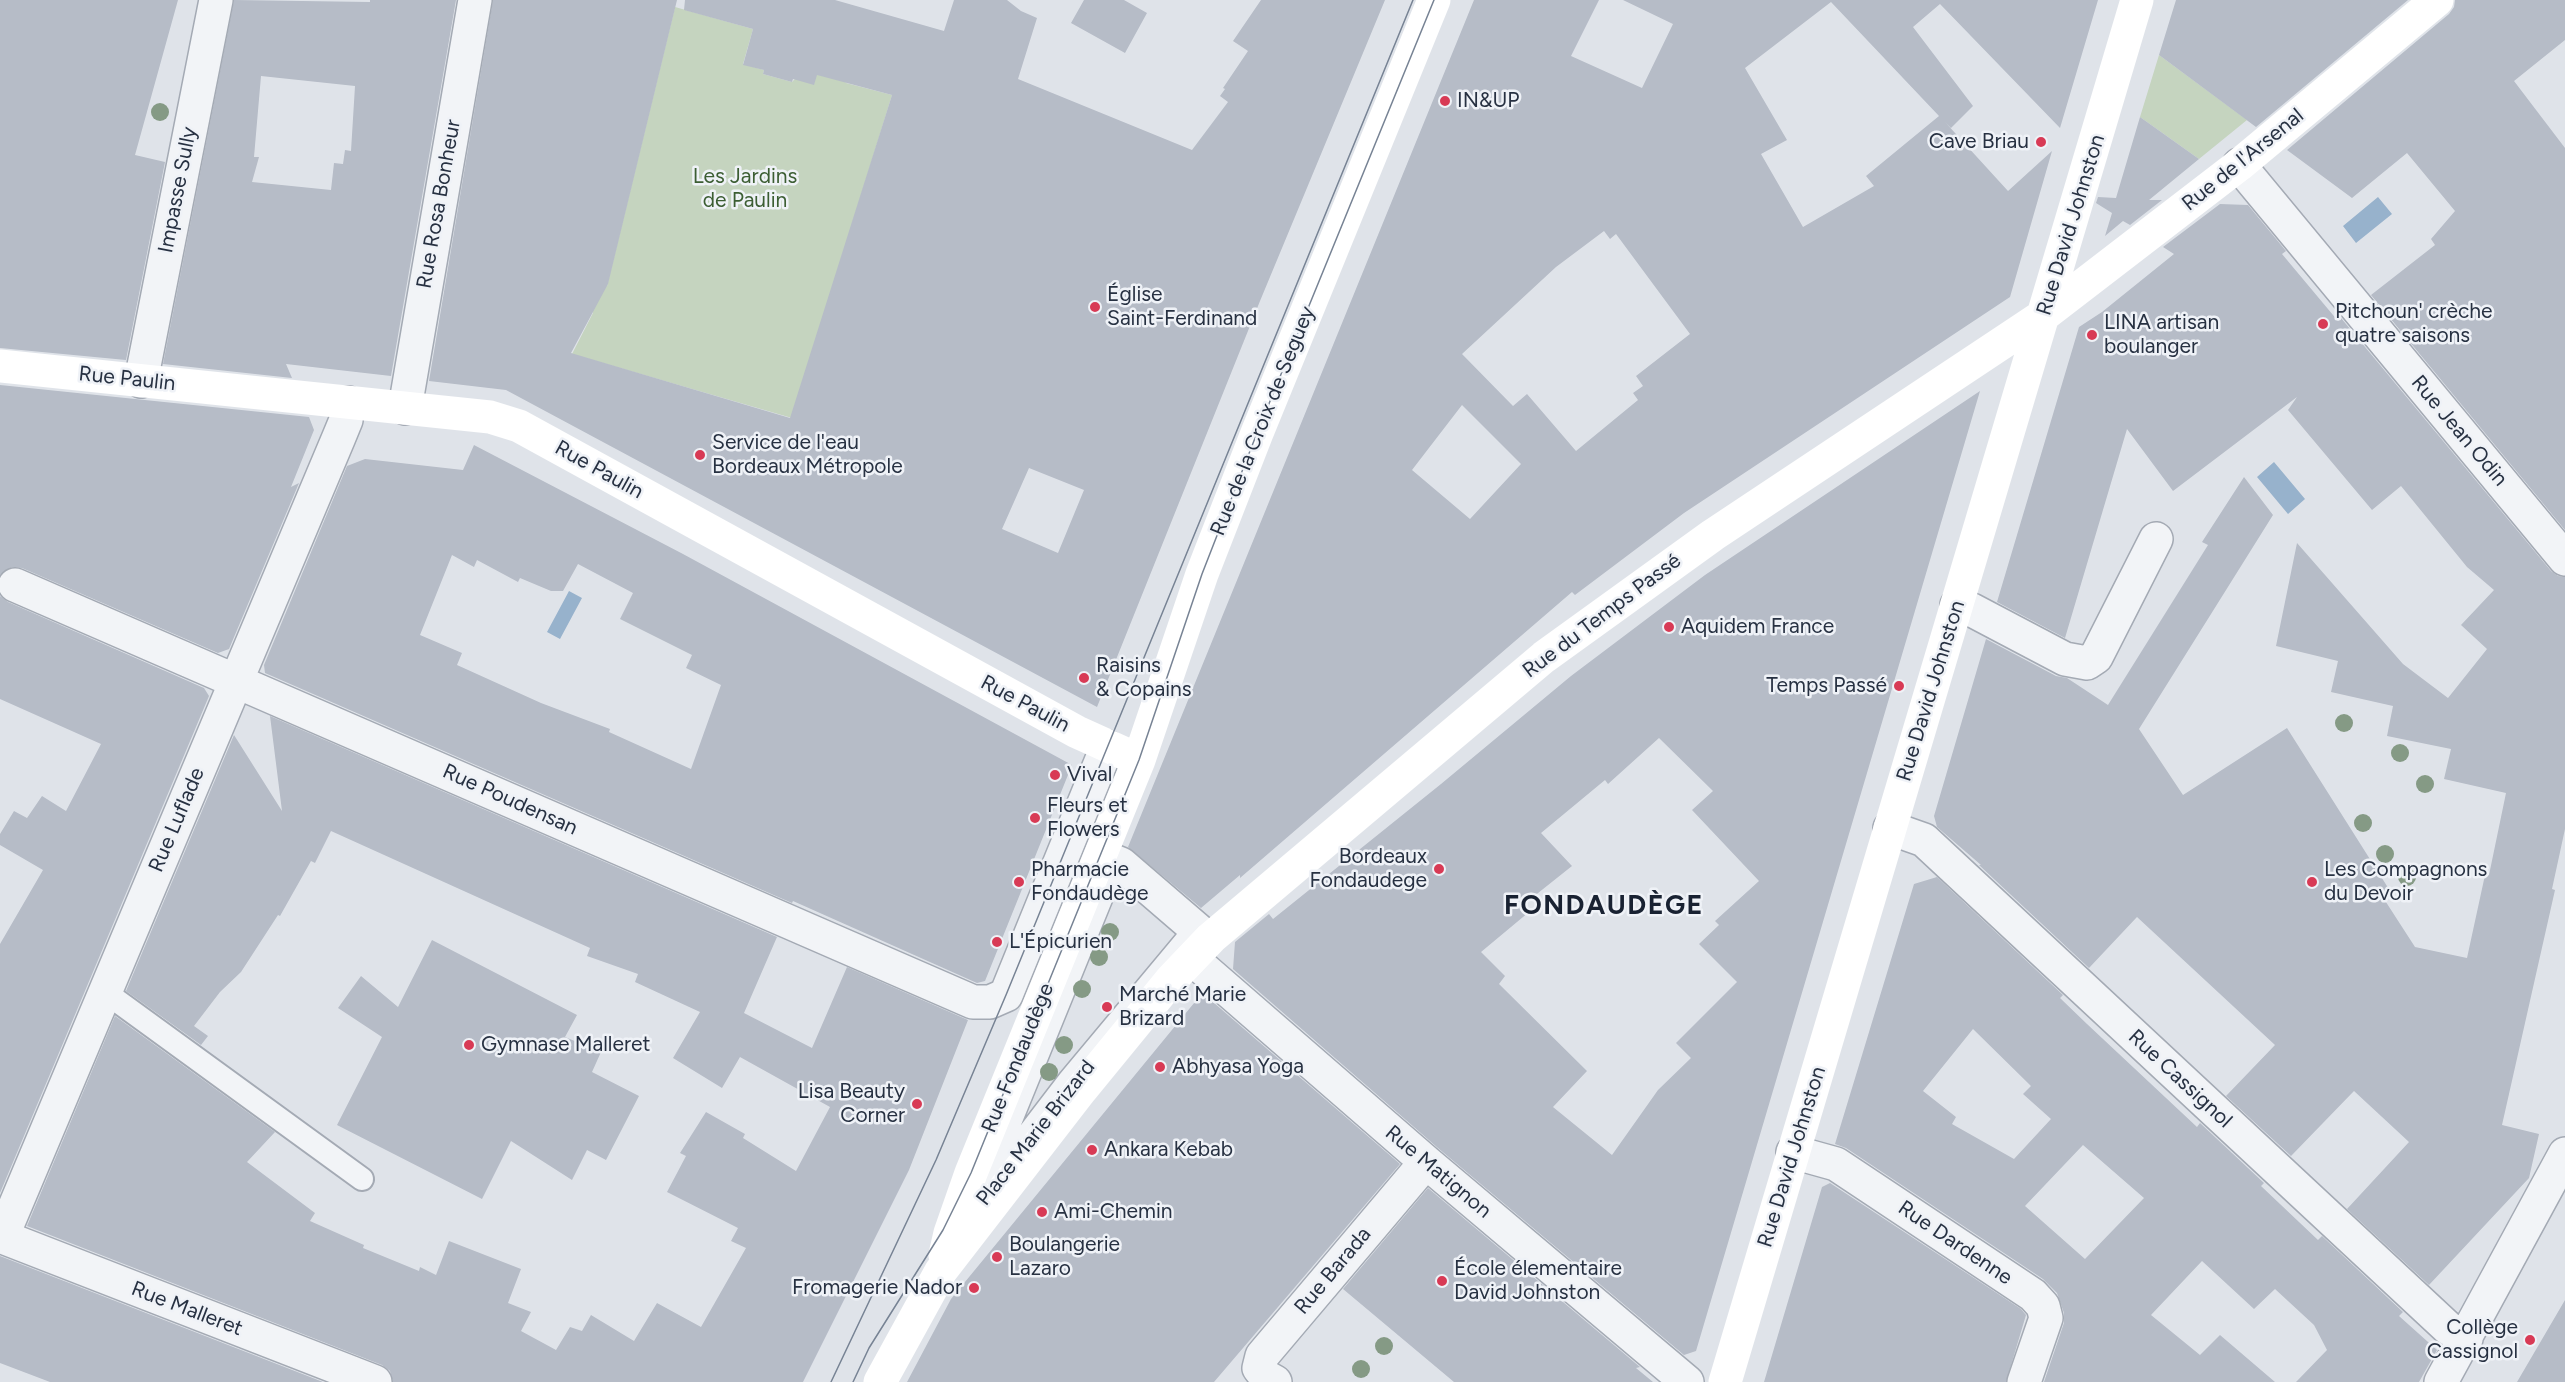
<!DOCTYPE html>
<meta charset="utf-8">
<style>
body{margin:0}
canvas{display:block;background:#dfe3e9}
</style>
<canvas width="2565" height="1382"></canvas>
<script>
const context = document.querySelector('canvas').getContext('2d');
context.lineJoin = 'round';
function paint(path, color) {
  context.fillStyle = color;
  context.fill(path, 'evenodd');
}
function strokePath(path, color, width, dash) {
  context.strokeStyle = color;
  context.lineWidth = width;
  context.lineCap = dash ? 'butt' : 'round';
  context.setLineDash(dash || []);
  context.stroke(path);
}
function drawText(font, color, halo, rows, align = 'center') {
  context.font = font + ' Figtree,sans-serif';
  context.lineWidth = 5;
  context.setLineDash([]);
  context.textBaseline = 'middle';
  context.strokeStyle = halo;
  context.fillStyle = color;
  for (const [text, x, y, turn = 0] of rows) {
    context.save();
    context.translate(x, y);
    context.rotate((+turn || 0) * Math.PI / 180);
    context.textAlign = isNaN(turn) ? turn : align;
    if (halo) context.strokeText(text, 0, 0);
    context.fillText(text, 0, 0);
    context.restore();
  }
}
paint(new Path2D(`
 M675,7L753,29L743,64L764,70L763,74L792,82L824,49L846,83L892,95L792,418L572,354L593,313L578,280L607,286Z
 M2159,55L2247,120L2199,159L2140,117Z`), '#c5d4bf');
paint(new Path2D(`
 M2378,197L2392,214L2356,243L2343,226Z
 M2274,462L2305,499L2288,514L2257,477Z
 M569,591L582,598L560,639L547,632Z`), '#97b2cc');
paint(new Path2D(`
 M0,0H178L135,155L165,162L126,360L0,348Z
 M234,0L370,2V0H456L391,376L286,364L292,378L163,364ZM261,76L355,86L351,151L345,150L343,164L334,163L331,190L252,182L259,157H254Z
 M493,0H677L608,284L571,353L790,418L892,95L817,75L814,85L793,79L792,82L763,74L764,70L743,65L753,29L684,10L685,0H835L944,31L954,0H1007L1021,11L1037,18L1018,79L1192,150L1228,102L1220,96L1225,89L1223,88L1248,51L1233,41L1261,0H1385L1260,301L1097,707L506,390L429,381ZM1029,468L1084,490L1058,553L1002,529Z
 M1084,0H1124L1147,13L1125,53L1071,23Z
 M1474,0H1599L1571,56L1642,88L1673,24L1623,0H2098L2060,128L1940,4L1913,27L1973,106L1951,128L1945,122L2008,191L2052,151L2010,297L1684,513L1575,595L1572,592L1240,878V875L1201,908L1128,847ZM1831,2L1939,116L1866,176L1874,186L1803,227L1761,154L1787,140L1745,68ZM1604,231L1610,239L1616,234L1690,334L1636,376L1643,386L1633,393L1638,400L1576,451L1527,394L1513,406L1462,354L1556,267ZM1462,405L1521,464L1470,519L1412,470Z
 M2176,0H2408L2256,127L2159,55Z
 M2455,0H2565V40L2514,81L2565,148V530L2371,295L2435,245L2431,239L2455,211L2407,153L2352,198L2287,150L2449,14L2454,7Z
 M2140,117L2199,159L2149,200H2162L2130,225L2123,221L2105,236L2112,213L2096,203L2098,197L2116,198Z
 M2220,204L2248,205L2286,251L2282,254L2338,321L2341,318L2551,571L2558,576L2565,577V829L2552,889L2555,890L2502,1125L2539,1134L2529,1178L2429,1285L2347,1209L2409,1142L2354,1091L2291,1156L2226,1096L2275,1045L2137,917L2089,968L1979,865H1981L1937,827L1934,816L1986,639L2056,676L2067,678L2108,705L2208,545L2202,542L2244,477L2273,515L2139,729L2183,795L2287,728L2392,894L2384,899L2415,947L2467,958L2485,875H2489L2506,793L2444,779L2451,749L2387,736L2393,706L2331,692L2338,661L2276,646L2297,543L2403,664L2448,698L2487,649L2461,625L2494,590L2467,567L2401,486L2372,510L2288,410L2297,397L2173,491L2127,429L2065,638L1997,602L2079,327L2102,312L2174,254L2163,247Z
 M0,385L309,417L314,430L291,487L299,483L229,649L218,653L22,568L12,567L0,575Z
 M1980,391L1696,1351L1684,1355L1438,1148L1233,969L1235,942L1269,914L1273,919L1441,784L1571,676L1705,575ZM1659,738L1713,791L1692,810L1759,881L1715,921L1719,925L1699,944L1737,982L1676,1043L1691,1058L1658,1090L1612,1155L1553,1107L1587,1071L1499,984L1505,976L1481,952L1529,912L1523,905L1572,866L1541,833L1605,780L1608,784Z
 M474,445L683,554L1072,765L985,981L977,983L793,901L792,903L265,673L264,665L347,466L365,459L463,470ZM452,555L474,567L477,560L518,582L520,578L551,591H563L578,564L633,593L620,619L692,655L686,668L721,685L691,769L609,732L610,729L541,703L457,665L462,653L420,635Z
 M0,596L8,602L204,688L209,696L0,1193V944L43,870L0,845V834L14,811L27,818L42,796L66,811L101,744L0,699Z
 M270,716L777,937L744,1013L812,1048L847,967L968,1020L909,1170L803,1382H393L390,1371L382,1365L27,1226L115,1016L275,1132L247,1162L315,1213L310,1221L364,1245L363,1248L419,1271L420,1267L436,1275L449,1241L521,1269L508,1303L531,1312L521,1331L556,1350L570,1327L582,1331L591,1315L634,1341L657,1303L701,1327L746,1248L731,1241L738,1228L667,1192L686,1156L680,1153L706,1112L745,1134L743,1138L796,1171L830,1107L740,1057L722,1088L673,1058L700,1012L635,982L638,974L587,956L590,948L331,831L315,863L311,861L280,916L278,915L241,972L220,992L194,1026L208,1036L201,1045L126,991L234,735L282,811Z
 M1937,877L2063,995L2060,998L2087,1024L2197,1127L2200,1123L2264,1183L2261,1186L2318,1240L2322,1236L2403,1312L2399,1316L2437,1350L2419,1382H2296L2327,1350L2314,1325L2275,1289L2254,1309L2202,1261L2151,1315L2200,1355L2220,1335L2275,1382H2044L2064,1323V1313L2057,1293L2043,1279L1846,1148L1835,1144L1914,884ZM1973,1029L2031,1086L2023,1094L2051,1119L2014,1159L1952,1124L1956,1117L1923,1091ZM2083,1145L2144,1198L2085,1259L2025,1206Z
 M432,940L577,1015L565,1037L601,1052L592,1072L639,1096L606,1160L587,1150L572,1180L511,1141L482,1199L337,1125L382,1037L338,1008L361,976L398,1007Z
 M1206,996L1400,1164L1214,1382H907L951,1299L1199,997Z
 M1830,1183L2021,1309L2026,1315L2006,1382H1764L1822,1187Z
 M1428,1188L1640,1367L1636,1368L1653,1382H1454L1343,1289Z
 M0,1256L323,1382H50L0,1363Z
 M2565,1300V1382H2517Z`), '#b6bcc7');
const lane = new Path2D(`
 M105,992L362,1179`);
const street = new Path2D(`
 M2239,165L2565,559
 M141,381L216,0
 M405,408L475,0
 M15,585L973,1002H990L1006,995L1107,747
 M1957,605L1972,610L2065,659L2087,663L2096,657L2156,539
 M1890,828L1924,840L2448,1328L2466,1339
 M1111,860L1121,864L1200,932L1074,1083L976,1211L970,1214L969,1209Z
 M1191,958L1426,1162L1687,1382
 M1793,1152L1836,1164L2033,1295L2043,1306L2046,1318L2024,1382
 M0,1236L375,1382
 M2,1237L339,437L346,420L348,403
 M1275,1382L1266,1377L1259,1368L1262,1356L1426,1162
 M2441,1382L2565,1154`);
strokePath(lane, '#a4aab4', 26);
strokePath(street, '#a4aab4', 36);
strokePath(lane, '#f2f4f7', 22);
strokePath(street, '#f2f4f7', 33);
strokePath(new Path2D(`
 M0,366L490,417L519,426L1077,732L1139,760
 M945,1255L950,1233L971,1173L1139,760L1202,574L1257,433L1434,0
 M880,1382L941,1271L1081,1090L1171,980L1211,938L1544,657L1713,535L2044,315L2239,165L2437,0
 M1725,1382L2137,0`), '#fff', 33);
strokePath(new Path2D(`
 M831,1382L936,1160L1006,995L1413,0
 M853,1382L869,1348L943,1230L971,1173L1139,760L1202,574L1257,433L1434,0`), '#778394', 1.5);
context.fillStyle = '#859a85';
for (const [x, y] of [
 [160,112],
 [2344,723],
 [2400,753],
 [2425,784],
 [2363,823],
 [2385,854],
 [2407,877],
 [1110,932],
 [1099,957],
 [1082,989],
 [1064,1045],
 [1049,1072],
 [1384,1346],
 [1361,1369]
]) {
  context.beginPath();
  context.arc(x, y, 9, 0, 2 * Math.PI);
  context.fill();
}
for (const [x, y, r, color] of [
 [1445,101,6,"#d83a55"],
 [2041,142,6,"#d83a55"],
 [1095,307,6,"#d83a55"],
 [2323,324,6,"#d83a55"],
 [2092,335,6,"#d83a55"],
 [700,455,6,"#d83a55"],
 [1669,627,6,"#d83a55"],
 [1084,678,6,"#d83a55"],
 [1899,686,6,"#d83a55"],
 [1055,775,6,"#d83a55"],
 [1035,818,6,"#d83a55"],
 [1439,869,6,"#d83a55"],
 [1019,882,6,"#d83a55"],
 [2312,882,6,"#d83a55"],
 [997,942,6,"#d83a55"],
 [1107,1007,6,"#d83a55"],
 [469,1045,6,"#d83a55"],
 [1160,1067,6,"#d83a55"],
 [917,1104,6,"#d83a55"],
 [1092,1150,6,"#d83a55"],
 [1042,1212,6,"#d83a55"],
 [997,1257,6,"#d83a55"],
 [1442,1281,6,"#d83a55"],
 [974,1288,6,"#d83a55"],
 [2530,1340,6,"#d83a55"]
]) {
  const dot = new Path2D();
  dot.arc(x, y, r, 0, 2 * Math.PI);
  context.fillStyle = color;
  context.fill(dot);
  strokePath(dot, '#eff2f7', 2);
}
drawText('21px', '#273142', '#eff2f7', [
 ["IN&UP",1457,101],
 ["Cave Briau",2029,142,"right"],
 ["Église",1107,295],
 ["Saint-Ferdinand",1107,319],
 ["Pitchoun' crèche",2335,312],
 ["quatre saisons",2335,336],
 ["LINA artisan",2104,323],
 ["boulanger",2104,347],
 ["Service de l'eau",712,443],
 ["Bordeaux Métropole",712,467],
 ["Aquidem France",1681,627],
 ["Raisins",1096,666],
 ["& Copains",1096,690],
 ["Temps Passé",1887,686,"right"],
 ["Vival",1067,775],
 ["Fleurs et",1047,806],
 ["Flowers",1047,830],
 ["Bordeaux",1427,857,"right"],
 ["Fondaudege",1427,881,"right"],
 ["Pharmacie",1031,870],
 ["Fondaudège",1031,894],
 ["Les Compagnons",2324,870],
 ["du Devoir",2324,894],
 ["L'Épicurien",1009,942],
 ["Marché Marie",1119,995],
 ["Brizard",1119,1019],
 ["Gymnase Malleret",481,1045],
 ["Abhyasa Yoga",1172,1067],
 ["Lisa Beauty",905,1092,"right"],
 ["Corner",905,1116,"right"],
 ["Ankara Kebab",1104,1150],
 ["Ami-Chemin",1054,1212],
 ["Boulangerie",1009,1245],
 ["Lazaro",1009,1269],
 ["École élementaire",1454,1269],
 ["David Johnston",1454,1293],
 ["Fromagerie Nador",962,1288,"right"],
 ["Collège",2518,1328,"right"],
 ["Cassignol",2518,1352,"right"]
], 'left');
drawText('21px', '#273142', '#eff2f7', [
 ["Rue de l'Arsenal",2243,160,-39],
 ["Impasse Sully",178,190,-79],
 ["Rue Rosa Bonheur",439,204,-80],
 ["Rue David Johnston",2071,225,-73],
 ["Rue Paulin",127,379,6],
 ["Rue de la Croix de Seguey",1263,421,-68],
 ["Rue Jean Odin",2459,431,50],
 ["Rue Paulin",599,470,29],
 ["Rue du Temps Passé",1602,616,-37],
 ["Rue David Johnston",1931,691,-73],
 ["Rue Paulin",1025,704,28],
 ["Rue Poudensan",510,800,24],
 ["Rue Luflade",177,820,-67],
 ["Rue Fondaudège",1018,1058,-68],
 ["Rue Cassignol",2180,1079,43],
 ["Place Marie Brizard",1036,1133,-52],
 ["Rue David Johnston",1792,1157,-73],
 ["Rue Matignon",1438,1172,40],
 ["Rue Dardenne",1955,1243,34],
 ["Rue Barada",1333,1271,-50],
 ["Rue Malleret",187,1309,21]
]);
drawText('21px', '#3c5e33', '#eff2f7', [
 ["Les Jardins",745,177],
 ["de Paulin",745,201]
]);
context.letterSpacing = '1.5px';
drawText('bold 27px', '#192232', '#eff2f7', [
 ["FONDAUDÈGE",1604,906]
]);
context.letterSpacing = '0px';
</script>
